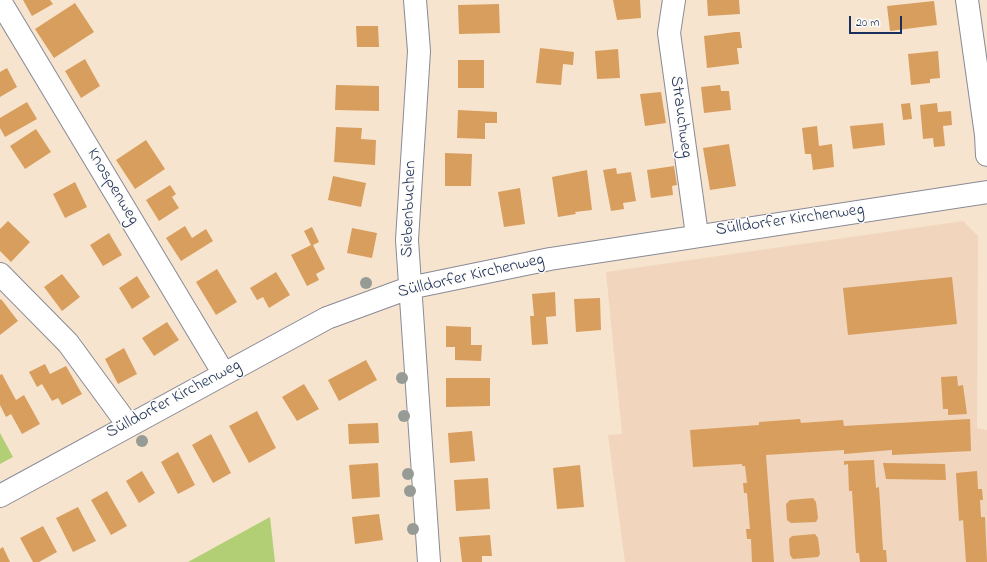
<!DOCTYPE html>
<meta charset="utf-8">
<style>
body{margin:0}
#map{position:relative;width:987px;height:562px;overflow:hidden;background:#f7e4cf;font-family:"Indie Flower",sans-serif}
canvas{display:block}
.scale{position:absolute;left:849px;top:16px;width:53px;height:18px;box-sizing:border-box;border:2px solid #1b2f5e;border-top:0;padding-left:5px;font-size:12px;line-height:14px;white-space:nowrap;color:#1b2f5e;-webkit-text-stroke:3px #fdfcf7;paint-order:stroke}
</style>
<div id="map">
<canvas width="987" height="562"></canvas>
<div class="scale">20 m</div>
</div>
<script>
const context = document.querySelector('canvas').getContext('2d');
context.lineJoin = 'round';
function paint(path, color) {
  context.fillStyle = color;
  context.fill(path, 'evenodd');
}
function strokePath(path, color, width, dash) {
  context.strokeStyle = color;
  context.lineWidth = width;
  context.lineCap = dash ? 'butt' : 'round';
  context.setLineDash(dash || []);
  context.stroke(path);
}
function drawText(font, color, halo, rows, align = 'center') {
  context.font = font + ' "Indie Flower",sans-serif';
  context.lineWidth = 3;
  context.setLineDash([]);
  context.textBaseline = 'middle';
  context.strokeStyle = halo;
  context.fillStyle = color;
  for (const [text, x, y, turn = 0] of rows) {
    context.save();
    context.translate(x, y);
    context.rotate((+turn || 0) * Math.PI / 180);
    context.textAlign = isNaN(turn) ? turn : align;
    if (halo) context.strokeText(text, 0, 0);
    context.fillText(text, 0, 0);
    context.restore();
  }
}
paint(new Path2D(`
 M963,221L978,236L977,428L987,430V562H625L608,435L622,434L606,272Z`), '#f1d5bd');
paint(new Path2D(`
 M0,433L13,457L0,464Z
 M270,517L275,562H188Z`), '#b3cf75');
paint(new Path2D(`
 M23,0H50L53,4L32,16Z
 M613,0H640L641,18L617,20Z
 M707,0H739L740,14L708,16Z
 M934,1L937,25L890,31L887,6Z
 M75,3L94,32L54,58L35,29Z
 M499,4L500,33L459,34L458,5Z
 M356,26H378L379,47H357Z
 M735,32H740L742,48H737L739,64L707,68L704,36Z
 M540,48L574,52L573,65L563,64L561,85L536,83Z
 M618,49L620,78L597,79L595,51Z
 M938,51L940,78L930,79V83L911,85L908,54Z
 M85,59L100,86L81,98L65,71Z
 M458,60H484V88H458Z
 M7,68L17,87L0,97V72Z
 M336,85L379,86V111L335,110Z
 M720,85L721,91H729L731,110L704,113L701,87Z
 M661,92L666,123L645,126L640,94Z
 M27,102L37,119L5,137L0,128V118Z
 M910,103L912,119L903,120L901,104Z
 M937,103L938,112L951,111L952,125L943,126L945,146L934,147L933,138L923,139L920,105Z
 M458,110L497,112V123H485V139L457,138Z
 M883,123L885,145L853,149L850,126Z
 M817,126L819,146L832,144L834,167L813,170L811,154H805L802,128Z
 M336,127L362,128L361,139L376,140L375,165L334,162Z
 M36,129L51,152L25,169L10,146Z
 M146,140L165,169L135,189L116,160Z
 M729,144L736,186L710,190L703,148Z
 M445,153L472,154L471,186H445Z
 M674,166L677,185L672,186L673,195L651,198L647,170Z
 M616,168L617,174L631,172L636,201L623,203L624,209L611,211L603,170Z
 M587,170L592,210L575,212L576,214L558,217L552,177Z
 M333,176L366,183L361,207L328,200Z
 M75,182L87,207L65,218L53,194Z
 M170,185L176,194L172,197L179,208L159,221L146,200Z
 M520,188L525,224L504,227L498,192Z
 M8,221L30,242L11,262L0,251V229Z
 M185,226L192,238L206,229L213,241L181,261L166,238Z
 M312,227L319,242L313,245L325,269L316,274L319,280L307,286L291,255L311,245L304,231Z
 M352,228L377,233L372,258L347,253Z
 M109,233L122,255L103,266L90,245Z
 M217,269L237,302L216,315L196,282Z
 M276,272L290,295L269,308L263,297L257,300L250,288Z
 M62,274L80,297L62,311L44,287Z
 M137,276L150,297L132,309L119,288Z
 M952,277L957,324L848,335L843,288Z
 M555,292L556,316L546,317L548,344L532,345L530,316H534L532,294Z
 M600,298L601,330L576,332L574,299Z
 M1,299L18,321L0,335V300Z
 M167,322L179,340L154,356L142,338Z
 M446,326L471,327V345H482L481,361L455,360V347H446Z
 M124,348L137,374L118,384L105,359Z
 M366,360L377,380L339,401L328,380Z
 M45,364L50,374L66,366L82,394L62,405L58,398L52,401L42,384L37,387L29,372Z
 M2,374L16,400L24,395L40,424L22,434L11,414L6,417L0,405V375Z
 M957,376L958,386L963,385L967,414L948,415V409H943L941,377Z
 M446,378H490V406L446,407Z
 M304,384L319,409L297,421L282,397Z
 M257,411L276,448L249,463L229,426Z
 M800,419L801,423L843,420L844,426L970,419L971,451L892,455V450L844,454V450L766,455L774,562H752L751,539H747L746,529H750L747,493H744L743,483H747L745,466H742V464L693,467L690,430L759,425V422Z
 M378,423L379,443L349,444L348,424Z
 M472,431L475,461L450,463L448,433Z
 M211,434L231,473L213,483L192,445Z
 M178,452L195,485L178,494L161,462Z
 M874,460L876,488L879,487L883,550H886L887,562H860L859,553H856L852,491H849L848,464L844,465V461Z
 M378,463L380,497L352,499L349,465Z
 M883,463L945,464L946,480L886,479Z
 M580,465L584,507L557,509L553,468Z
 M142,471L155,493L139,503L126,481Z
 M977,471L978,489H982L983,500H980L981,517H985L987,562H966L963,520L959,521L956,473Z
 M488,478L490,509L456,511L454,480Z
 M107,491L127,526L111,535L91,500Z
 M813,498L816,502L818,518L816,522L791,523L787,520L786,504L790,500Z
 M78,507L96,541L73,552L56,518Z
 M379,514L383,540L355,544L352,517Z
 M43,526L57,552L39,562H33L20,538Z
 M815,534L818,538L820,554L818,557L793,559L790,555L789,539L792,536Z
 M490,535L492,556H482V562H462L459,537Z
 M3,547L10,562H0V549Z`), '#d89e5d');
const minor = new Path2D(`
 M415,0L419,51L407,240L429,562
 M674,0L669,33L697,235
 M967,0L986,135L987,155
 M0,1L224,374
 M0,274L68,343L128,425
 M0,496L327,318L409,288L550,259L987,192`);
strokePath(minor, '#898a96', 24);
strokePath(minor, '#fff', 22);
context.fillStyle = '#979b95';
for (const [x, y] of [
 [366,283],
 [402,378],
 [404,416],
 [142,441],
 [408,474],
 [410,491],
 [413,529]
]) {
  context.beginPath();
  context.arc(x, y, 6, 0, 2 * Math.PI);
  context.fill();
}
drawText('17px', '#1b2f5e', '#fdfcf7', [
 ["Strauchweg",680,117,82],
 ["Knospenweg",112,187,59],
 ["Siebenbuchen",410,209,-88],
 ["Sülldorfer Kirchenweg",790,221,-8],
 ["Sülldorfer Kirchenweg",471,277,-13],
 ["Sülldorfer Kirchenweg",174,400,-28]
]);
</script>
